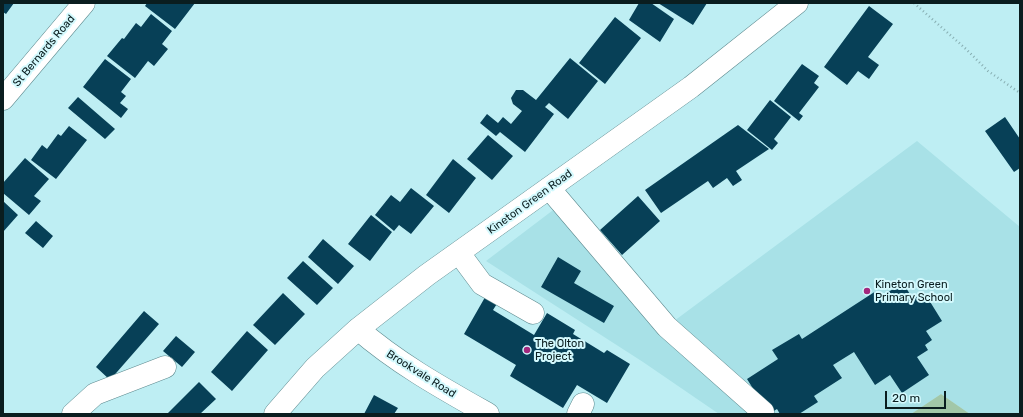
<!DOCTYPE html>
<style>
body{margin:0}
#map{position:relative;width:1023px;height:417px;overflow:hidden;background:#beeef3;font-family:Rubik,sans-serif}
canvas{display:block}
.frame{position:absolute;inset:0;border:4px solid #0a1d1f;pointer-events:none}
.scale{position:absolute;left:885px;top:391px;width:61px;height:18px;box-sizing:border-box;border:2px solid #0a1d1f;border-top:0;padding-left:5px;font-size:12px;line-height:14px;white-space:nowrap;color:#0a1d1f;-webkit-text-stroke:3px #d3f9fd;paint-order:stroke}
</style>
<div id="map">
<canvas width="1023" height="417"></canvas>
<div class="frame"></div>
<div class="scale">20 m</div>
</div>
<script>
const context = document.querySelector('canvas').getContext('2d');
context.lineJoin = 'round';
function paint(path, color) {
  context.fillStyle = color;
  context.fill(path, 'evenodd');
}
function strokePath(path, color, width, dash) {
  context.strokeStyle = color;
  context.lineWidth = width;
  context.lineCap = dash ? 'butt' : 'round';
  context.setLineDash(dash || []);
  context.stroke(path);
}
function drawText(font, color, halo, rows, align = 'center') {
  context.font = font + ' Rubik,sans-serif';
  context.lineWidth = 4;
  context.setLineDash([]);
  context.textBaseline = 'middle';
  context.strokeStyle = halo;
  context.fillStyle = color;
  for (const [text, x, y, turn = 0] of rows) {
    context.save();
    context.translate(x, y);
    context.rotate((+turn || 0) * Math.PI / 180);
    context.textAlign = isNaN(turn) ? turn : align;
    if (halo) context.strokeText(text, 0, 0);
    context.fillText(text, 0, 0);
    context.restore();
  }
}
paint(new Path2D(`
 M917,141L1020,227V414H970L941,394L911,414H719L643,362L486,261L569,198L674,321Z`), '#a8e1e7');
paint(new Path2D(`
 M941,394L970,414H911Z`), '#a2c7a8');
paint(new Path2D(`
 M3,3H14L6,14L3,12Z
 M147,3H195L175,29L145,6Z
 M639,3H651L674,19L660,42L629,20Z
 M658,3H707L693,25Z
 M869,6L893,24L868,57L879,65L869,79L858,71L847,85L824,67Z
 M151,14L172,31L162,44L168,49L154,66L148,61L135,78L107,56L122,38L124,39L136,23L141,27Z
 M615,17L641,38L605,84L579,63Z
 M570,58L598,81L568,119L549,103L545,107L554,114L525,152L500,132L496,136L480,123L487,114L498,123L503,117L511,124L522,111L513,104L511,98L516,90H523L536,100Z
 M105,59L131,79L121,92L126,96L120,103L128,109L121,118L83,87Z
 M802,64L819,76L814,83L819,87L799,113L803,116L799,121L774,101Z
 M78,97L115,129L105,139L68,108Z
 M770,100L791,117L774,139L778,143L772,150L747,130Z
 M1005,117L1020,139V168L1014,172L985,131Z
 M738,125L769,149L736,171L742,180L733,186L727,178L713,188L708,181L661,213L645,190Z
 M69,126L87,140L56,179L31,160L42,145L47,149L58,134L61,136Z
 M488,135L513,156L492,180L467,159Z
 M25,158L49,179L34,196L41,201L29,215L3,193V183Z
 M453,159L476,178L449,213L426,195Z
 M411,188L434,206L411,234L399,225L394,231L375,215L391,195L400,202Z
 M638,196L660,221L622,255L600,230Z
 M3,201L18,215L3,232Z
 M371,215L392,232L370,261L348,244Z
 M36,221L53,236L43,248L25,233Z
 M323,239L354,266L338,284L308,257Z
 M558,257L581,271L574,283L614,306L604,323L541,287Z
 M303,261L333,288L317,305L287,278Z
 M903,283L913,299L924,292L942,321L926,331L932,340L925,345L928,350L917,357L929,375L902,393L890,375L875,385L854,352L833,365L842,378L814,396L818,402L799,414H780L777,409L769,414L747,379L778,359L772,350L799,334L802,339L876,291L880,297Z
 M488,292L500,299L493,310L534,335L547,313L575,330L573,334L604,353L607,350L630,364L607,403L577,385L563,408L510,376L516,365L464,334Z
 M283,293L305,314L275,345L253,325Z
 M144,311L159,324L110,380L96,367Z
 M247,331L268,350L232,391L211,372Z
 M176,336L195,352L182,367L163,351Z
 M199,382L216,399L200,414H167Z
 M374,395L398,408L394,414H364Z`), '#074057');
const minor = new Path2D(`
 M3,99L84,3
 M549,188L667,327L763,412
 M459,253L482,284L533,313
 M358,329C397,363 442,388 488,414
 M73,414L95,394L165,367
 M275,414L315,368L358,329L427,275L691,87L797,3
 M578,414L583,404`);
strokePath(minor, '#5d898e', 23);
strokePath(new Path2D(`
 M914,3L966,49L988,71L1020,93`), '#87aeb2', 2.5, [1, 3]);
strokePath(minor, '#fff', 22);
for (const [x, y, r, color] of [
 [867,291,4,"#a3287d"],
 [527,350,4,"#a3287d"]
]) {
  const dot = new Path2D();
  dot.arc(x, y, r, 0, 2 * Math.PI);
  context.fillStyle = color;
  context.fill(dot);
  strokePath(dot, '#d3f9fd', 1.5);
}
drawText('11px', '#0a1d1f', '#d3f9fd', [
 ["St Bernards Road",44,51,-50],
 ["Kineton Green Road",530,202,-36],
 ["Brookvale Road",421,374,32]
]);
drawText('11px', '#0a1d1f', '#d3f9fd', [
 ["Kineton Green",875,285],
 ["Primary School",875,298],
 ["The Olton",535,344],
 ["Project",535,357]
], 'left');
</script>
